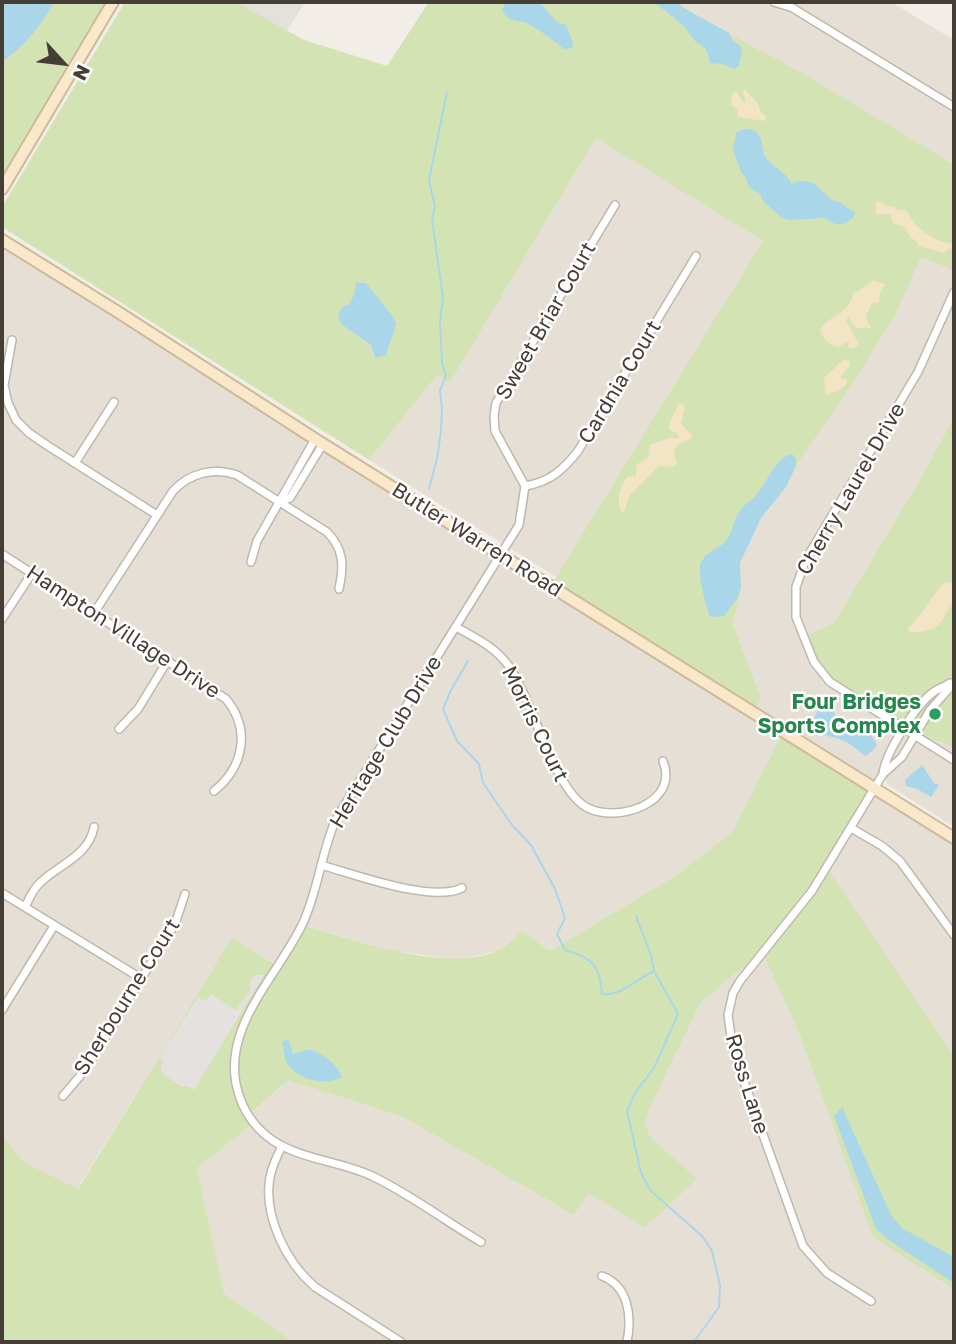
<!DOCTYPE html>
<style>
body{margin:0}
#map{position:relative;width:956px;height:1344px;overflow:hidden;background:#f2eee7;font-family:"Golos Text",sans-serif}
canvas{display:block}
.frame{position:absolute;inset:0;border:4px solid #453e37;pointer-events:none}
.north{position:absolute;left:28px;top:28px;width:70px;height:70px;-webkit-text-stroke:5px #fff;paint-order:stroke;rotate:117deg;font-size:19px;font-weight:700;line-height:28px;text-align:center;color:#453e37}
.north::after{content:'';display:block;margin:auto;width:24px;height:32px;background:#453e37;clip-path:polygon(50% 0,100% 100%,50% 72%,0 100%)}
</style>
<div id="map">
<canvas width="956" height="1344"></canvas>
<div class="frame"></div>
<div class="north">N</div>
</div>
<script>
const context = document.querySelector('canvas').getContext('2d');
context.lineJoin = 'round';
function paint(path, color) {
  context.fillStyle = color;
  context.fill(path, 'evenodd');
}
function strokePath(path, color, width, dash) {
  context.strokeStyle = color;
  context.lineWidth = width;
  context.lineCap = dash ? 'butt' : 'round';
  context.setLineDash(dash || []);
  context.stroke(path);
}
function drawText(font, color, halo, rows, align = 'center') {
  context.font = font + ' "Golos Text",sans-serif';
  context.lineWidth = 5;
  context.setLineDash([]);
  context.textBaseline = 'middle';
  context.strokeStyle = halo;
  context.fillStyle = color;
  for (const [text, x, y, turn = 0] of rows) {
    context.save();
    context.translate(x, y);
    context.rotate((+turn || 0) * Math.PI / 180);
    context.textAlign = isNaN(turn) ? turn : align;
    if (halo) context.strokeText(text, 0, 0);
    context.fillText(text, 0, 0);
    context.restore();
  }
}
paint(new Path2D(`
 M677,2H891L954,40V162L952,164L801,72L704,20Z
 M596,138L764,241L556,577L369,460L437,375L450,381Z
 M2,240L501,555L761,698L733,624L741,588L740,563L761,518L785,487L796,466L851,386L895,316L921,256L954,270V417L922,476L834,623L913,735L944,743L954,749V827L888,785L883,775L875,787L954,838V1057L827,868L784,730L732,832L678,874L550,951L522,931L497,951L461,960L392,951L302,925L279,966L232,939L77,1189L24,1162L2,1136Z
 M762,952L799,1033L873,1236L954,1289V1342H293L224,1293L197,1168L254,1123L249,1116L288,1080L403,1117L574,1215L589,1193L696,1179L651,1138L645,1127L649,1109L701,1002Z`), '#e5dfd6');
paint(new Path2D(`
 M236,2H305L287,31Z`), '#e4e0dc');
paint(new Path2D(`
 M2,2H108L2,179Z
 M125,2H236L304,40L387,66L429,2H677L704,20L801,72L951,163L954,162V270L921,257L895,316L885,332L851,386L796,466L786,487L761,518L740,563L741,588L733,624L761,698L753,712L551,585L763,241L596,138L450,382L437,375L369,460L2,227V207Z
 M954,417V749L944,743L913,735L830,682L803,637L834,623L922,476Z
 M784,730L875,787L827,868L954,1056V1289L873,1237L799,1033L762,952L701,1002L649,1109L645,1126L651,1138L697,1179L644,1228L589,1193L574,1215L403,1117L288,1080L249,1115L254,1123L197,1168L224,1293L293,1342H2V1136L24,1162L78,1189L232,938L278,966L302,925C351,939 449,974 496,951C505,947 514,937 522,931L550,951L678,874L732,832Z`), '#d3e3b4');
paint(new Path2D(`
 M745,89L758,104L760,111L766,117L765,121L738,117L737,109L731,104L733,92H737L742,101L746,102L743,91Z
 M880,201L887,206L895,207L897,211L900,209L907,211C915,229 935,242 954,244V249L949,248L944,253L918,246L917,241L911,238L905,227L893,223L890,214H876V203Z
 M873,281L885,284L880,293L879,302L872,303L866,317L871,328L863,327L857,329L848,317L846,321L859,344L853,349L848,348L849,341L838,347C830,346 823,338 820,331C827,315 848,316 853,294Z
 M844,359L849,361L850,366L840,377L847,380V384L838,391L826,395L824,378Z
 M679,403L685,406L681,424L692,435L691,439C680,442 669,448 677,461L674,467L659,466L630,495L623,514C616,503 618,485 629,476L636,477L637,464L649,457L650,445L671,437L675,439L679,438L678,434L669,429L670,422Z
 M946,582L954,583V604C947,609 946,615 941,622C935,631 918,633 909,632L908,627C923,617 930,594 946,582Z`), '#f3e4c6');
paint(new Path2D(`
 M254,975H264L194,1090L187,1086L182,1087L164,1075L160,1067L163,1061L159,1058L198,997L206,1001L211,994L236,1010L250,991V986L248,985Z`), '#e4e1df');
paint(new Path2D(`
 M2,2H54C41,27 25,45 2,62Z
 M506,2H539L557,22L566,25L573,43L572,48L564,49C556,42 536,27 526,23C515,19 509,23 502,10Z
 M654,2H677L682,7L729,33L733,41L740,45L742,51L739,66L734,69L723,64L710,63L706,49L695,41L683,25Z
 M751,129C766,135 759,148 767,159C775,168 787,173 792,184L798,181L812,182L832,200L840,202L855,213L853,218L843,224H835L824,218L789,220L782,218L763,201L760,194L749,187L746,178L741,172L733,150L736,133L741,130Z
 M356,283H366L391,314L396,324L386,355L375,358L371,345L341,324L338,314L344,306L349,304L354,295Z
 M792,454L796,458V466L786,487L761,518L740,563L741,588L737,599L724,616L711,617C706,612 698,572 700,565C704,553 716,550 724,543C733,534 733,519 741,509C746,503 753,500 757,494C768,481 775,458 792,454Z
 M828,705L835,714L834,722L838,725C855,722 871,729 877,746L866,756C857,751 852,744 842,740C830,735 819,737 812,724L819,707Z
 M922,765L934,783L939,785L931,797L917,789L906,786L905,780Z
 M288,1039L293,1054C299,1052 305,1050 311,1050C322,1052 339,1067 342,1077C327,1086 298,1080 288,1065C284,1059 284,1049 282,1042Z
 M842,1107L891,1215L902,1228L954,1257V1283L893,1243L876,1229L834,1116Z`), '#a9d7e9');
strokePath(new Path2D(`
 M429,489L437,459L441,430L442,409L440,391L446,375L442,363L440,321L443,298L432,219L435,207L429,180L447,92
 M468,661L450,692L443,709L457,741L479,764L483,783L512,825L531,845L555,889L565,918L557,934L565,950C593,958 600,965 602,994C621,996 637,979 654,971
 M636,916L651,955L654,971L678,1014L654,1068L635,1093L627,1111L641,1173L651,1191L703,1237L712,1251L720,1286L719,1307L694,1342`), '#a9d7e9', 2);
const street = new Path2D(`
 M774,2L790,7
 M787,2L791,7L954,107
 M954,292L918,372L806,559L796,587V617L814,662L830,682L954,760
 M12,340L4,385L8,403L16,420L29,433L48,446L157,515
 M75,463L114,402
 M525,486C550,482 563,470 578,451L696,256
 M281,501L290,498L323,444
 M2,554L226,699C251,729 244,767 214,791
 M251,562L257,541L315,439
 M94,613L173,491C190,473 213,467 237,475L327,532C344,549 344,566 339,589
 M2,619L32,573
 M456,627C474,637 495,647 508,665C533,699 554,792 588,808C618,823 680,803 663,761
 M119,729L138,709L168,660
 M883,774C885,753 917,703 935,691C940,688 946,686 950,683
 M851,828L882,846L900,861L954,935
 M321,865C354,874 431,903 462,888
 M2,893L142,979
 M25,907C29,899 33,889 40,883C58,865 89,856 94,827
 M2,1010L54,926
 M63,1096L85,1070L175,924L185,894
 M282,1146C277,1156 272,1166 270,1177C263,1216 286,1262 315,1287L401,1342
 M481,1242C445,1221 410,1194 372,1176C340,1161 302,1160 272,1140C258,1130 246,1115 240,1098C216,1033 275,980 302,925C318,892 321,853 336,819L519,525L525,486L495,431L494,416L496,403L615,205
 M602,1276C629,1286 632,1317 627,1342
 M871,1301L827,1273L803,1246L733,1051L728,1015L733,993L740,981L812,891L883,774L902,757L930,710L954,683`);
const secondary = new Path2D(`
 M2,189L113,2
 M2,240L118,312L315,439L954,838`);
strokePath(street, '#c0b7ae', 10);
strokePath(secondary, '#ceba9b', 14);
strokePath(street, '#fff', 7);
strokePath(secondary, '#fae8ca', 10);
for (const [x, y, r, color] of [
 [935,714,7,"#2e9e5b"]
]) {
  const dot = new Path2D();
  dot.arc(x, y, r, 0, 2 * Math.PI);
  context.fillStyle = color;
  context.fill(dot);
  strokePath(dot, '#fff', 2.5);
}
drawText('21px', '#453e37', '#fff', [
 ["Sweet Briar Court",546,321,-60],
 ["Cardnia Court",620,382,-59],
 ["Cherry Laurel Drive",851,489,-60],
 ["Butler Warren Road",477,540,32],
 ["Hampton Village Drive",123,632,33],
 ["Morris Court",535,724,64],
 ["Heritage Club Drive",386,742,-59],
 ["Sherbourne Court",127,997,-58],
 ["Ross Lane",747,1084,73]
]);
drawText('bold 21px', '#27864d', '#fff', [
 ["Four Bridges",921,702],
 ["Sports Complex",921,726]
], 'right');
</script>
